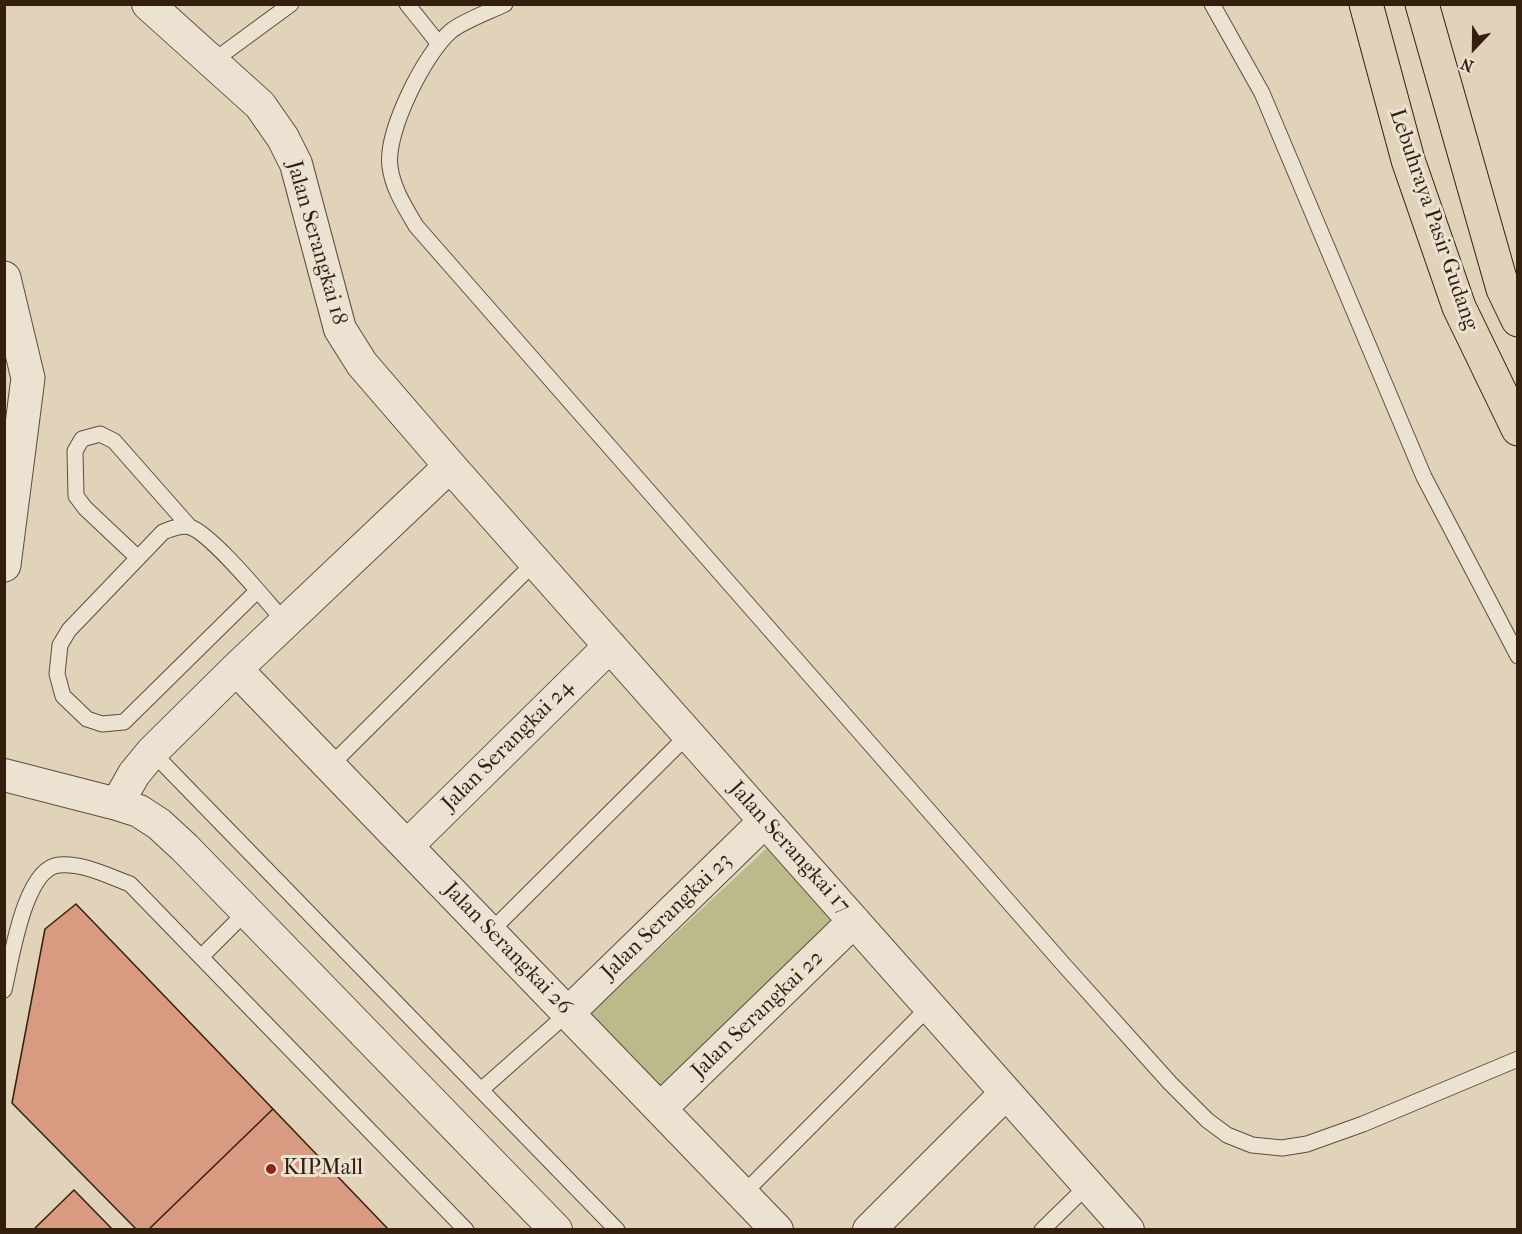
<!DOCTYPE html>
<style>
body{margin:0}
#map{position:relative;width:1522px;height:1234px;overflow:hidden;background:#e0d3ba;font-family:"IM FELL French Canon",serif}
canvas{display:block}
.frame{position:absolute;inset:0;border:6px solid #341f0f;pointer-events:none}
.north{position:absolute;left:1444px;top:18px;width:60px;height:60px;-webkit-text-stroke:4px #ebe2d2;paint-order:stroke;rotate:202deg;font-size:16px;font-weight:700;line-height:24px;text-align:center;color:#341f0f}
.north::after{content:'';display:block;margin:auto;width:21px;height:27px;background:#341f0f;clip-path:polygon(50% 0,100% 100%,50% 72%,0 100%)}
</style>
<div id="map">
<canvas width="1522" height="1234"></canvas>
<div class="frame"></div>
<div class="north">N</div>
</div>
<script>
const context = document.querySelector('canvas').getContext('2d');
context.lineJoin = 'round';
function paint(path, color) {
  context.fillStyle = color;
  context.fill(path, 'evenodd');
}
function strokePath(path, color, width, dash) {
  context.strokeStyle = color;
  context.lineWidth = width;
  context.lineCap = dash ? 'butt' : 'round';
  context.setLineDash(dash || []);
  context.stroke(path);
}
function drawText(font, color, halo, rows, align = 'center') {
  context.font = font + ' "IM FELL French Canon",serif';
  context.lineWidth = 6;
  context.setLineDash([]);
  context.textBaseline = 'middle';
  context.strokeStyle = halo;
  context.fillStyle = color;
  for (const [text, x, y, turn = 0] of rows) {
    context.save();
    context.translate(x, y);
    context.rotate((+turn || 0) * Math.PI / 180);
    context.textAlign = isNaN(turn) ? turn : align;
    if (halo) context.strokeText(text, 0, 0);
    context.fillText(text, 0, 0);
    context.restore();
  }
}
paint(new Path2D(`
 M769,846L832,920L661,1087L591,1013Z`), '#bbba8a');
const building = new Path2D(`
 M76,904L273,1109L148,1230H137L12,1103L45,929Z
 M273,1109L389,1230H148Z
 M74,1190L113,1230H33Z`);
paint(building, '#d89a81');
strokePath(building, '#341f0f', 1.5);
const service = new Path2D(`
 M407,4L439,44
 M505,4C491,11 463,21 451,31C425,53 385,132 390,167C393,189 405,207 416,226L1064,965L1170,1083L1207,1120L1227,1135L1252,1145L1282,1148L1307,1144L1363,1124L1518,1059
 M1212,4L1262,93L1424,477L1518,656
 M212,62L291,4
 M138,558L85,508L76,496L75,451L82,439L100,434L114,441L189,526
 M257,591L124,722L102,724L87,719L63,696L57,674L60,645L69,630L163,532C171,529 181,524 190,527C212,534 267,602 285,622
 M152,752L617,1230
 M329,767L535,562
 M491,931L688,735
 M201,957L247,911
 M4,990C11,962 24,868 59,865C84,863 108,876 130,884L466,1230
 M481,1090L568,1013
 M742,1195L929,1007
 M1042,1230L1088,1185`);
const minor = new Path2D(`
 M148,4L260,105L283,138L296,164L340,329L362,364L450,466L1128,1230
 M236,669L777,1230
 M4,775L117,804L139,811L159,824L185,848L556,1230
 M117,804L134,774L152,752L236,669L450,466
 M407,846L610,646
 M568,1013L765,821
 M661,1108L854,921
 M869,1230L1006,1093`);
const tertiary = new Path2D(`
 M4,278L28,378L4,565`);
const trunk = new Path2D(`
 M1366,4L1408,160L1459,307L1518,429
 M1422,4L1503,289L1518,320`);
strokePath(service, '#5f4c3a', 17);
strokePath(minor, '#5f4c3a', 34);
strokePath(tertiary, '#5f4c3a', 35);
strokePath(trunk, '#341f0f', 35);
strokePath(service, '#ebe2d2', 15);
strokePath(minor, '#ebe2d2', 32);
strokePath(tertiary, '#ebe2d2', 33);
strokePath(trunk, '#e0d3ba', 33);
for (const [x, y, r, color] of [
 [271,1169,6,"#8f2418"]
]) {
  const dot = new Path2D();
  dot.arc(x, y, r, 0, 2 * Math.PI);
  context.fillStyle = color;
  context.fill(dot);
  strokePath(dot, '#ebe2d2', 2);
}
drawText('22px', '#341f0f', '#ebe2d2', [
 ["Lebuhraya Pasir Gudang",1433,220,71],
 ["Jalan Serangkai 18",316,243,74],
 ["Jalan Serangkai 24",508,746,-45],
 ["Jalan Serangkai 17",789,848,48],
 ["Jalan Serangkai 23",667,917,-44],
 ["Jalan Serangkai 26",507,949,46],
 ["Jalan Serangkai 22",758,1015,-44]
]);
drawText('22px', '#341f0f', '#ebe2d2', [
 ["KIPMall",283,1169]
], 'left');
</script>
